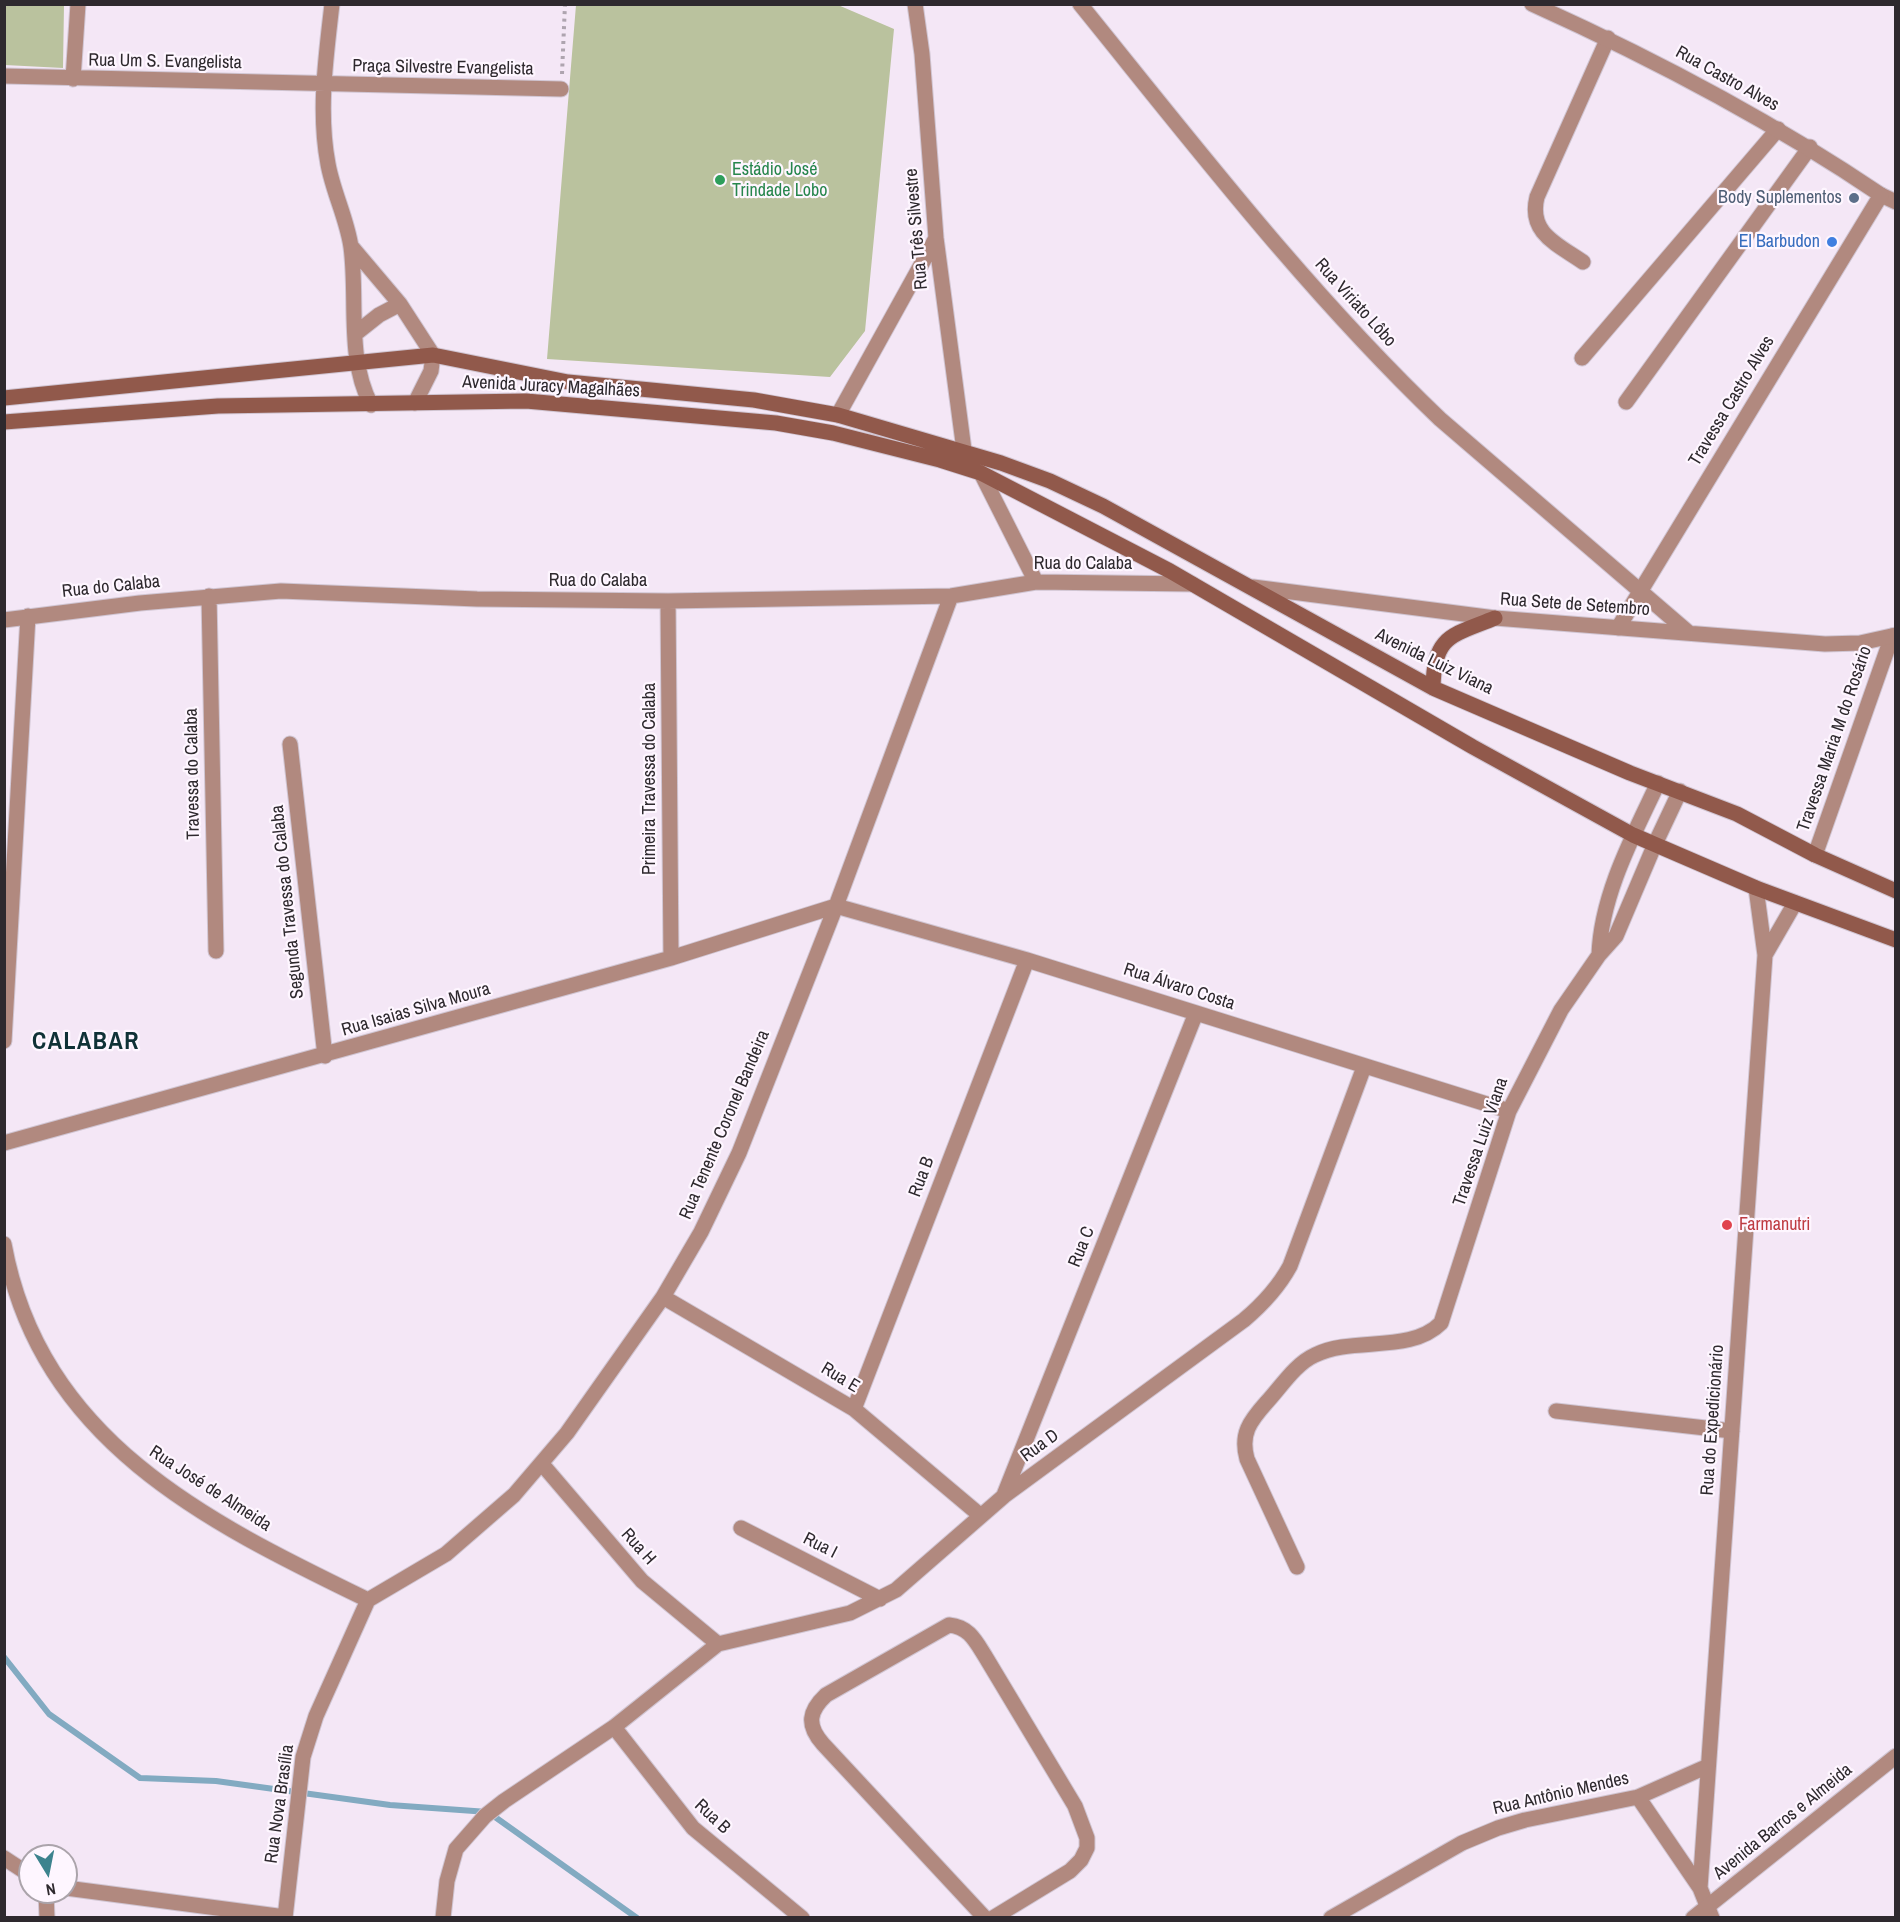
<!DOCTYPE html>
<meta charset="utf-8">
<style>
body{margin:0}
#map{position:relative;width:1900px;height:1922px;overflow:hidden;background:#f4e7f6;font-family:"Archivo Narrow",sans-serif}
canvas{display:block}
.frame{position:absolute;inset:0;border:6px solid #2e292e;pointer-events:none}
.north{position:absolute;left:18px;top:1844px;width:60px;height:60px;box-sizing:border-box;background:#fef6ff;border:2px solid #aba4ab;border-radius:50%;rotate:170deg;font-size:16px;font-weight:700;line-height:24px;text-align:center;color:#2e292e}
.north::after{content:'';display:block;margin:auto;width:21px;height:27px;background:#3d838e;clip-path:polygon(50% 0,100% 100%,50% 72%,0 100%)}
</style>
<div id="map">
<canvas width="1900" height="1922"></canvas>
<div class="frame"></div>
<div class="north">N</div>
</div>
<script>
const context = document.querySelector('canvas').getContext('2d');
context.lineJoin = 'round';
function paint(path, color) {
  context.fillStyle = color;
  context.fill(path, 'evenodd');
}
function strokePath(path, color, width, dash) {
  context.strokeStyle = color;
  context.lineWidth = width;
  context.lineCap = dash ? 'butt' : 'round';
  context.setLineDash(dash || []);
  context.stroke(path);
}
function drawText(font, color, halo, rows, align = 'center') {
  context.font = font + ' "Archivo Narrow",sans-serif';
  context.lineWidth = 4.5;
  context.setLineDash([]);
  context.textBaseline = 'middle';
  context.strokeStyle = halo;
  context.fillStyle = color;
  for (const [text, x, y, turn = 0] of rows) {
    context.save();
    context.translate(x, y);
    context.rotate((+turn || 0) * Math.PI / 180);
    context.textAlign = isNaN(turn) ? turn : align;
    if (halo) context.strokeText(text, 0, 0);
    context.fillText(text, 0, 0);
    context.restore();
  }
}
paint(new Path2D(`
 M4,5H64L63,68L5,65Z
 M576,5H838L894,29L865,331L830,377L547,359Z`), '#bac29e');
strokePath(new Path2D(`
 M4,1657L49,1714L140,1778L216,1781L390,1805L488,1812L637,1918`), '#82aac1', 6);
const minor = new Path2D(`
 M332,4C326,57 318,111 328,164C333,192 347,219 351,247C358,299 346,357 371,405
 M915,4L922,54L936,238L964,450
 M4,76L561,89
 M73,79L78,4
 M1881,195L1896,202
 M351,246L400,304L433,355L431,371L415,403
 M1583,262C1557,244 1528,233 1537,197L1608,38
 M355,334L379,315L400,304
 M1582,358L1778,129
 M1626,402L1810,147
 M838,415L936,238
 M981,473L1036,582
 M209,596L216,951
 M668,601L671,958
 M4,620L140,603L281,591L477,599L668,601L951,596L1036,582L1192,584
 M290,744L325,1056
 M1815,855L1892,636
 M1599,955C1601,895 1633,836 1658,783
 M1765,955L1795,903
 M4,1041L28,616
 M4,1143L671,958L836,906L1027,960L1509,1111
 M4,1244C40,1440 205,1521 368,1600
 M663,1297L854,1409L981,1516
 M854,1409L1027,960
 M1556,1411L1732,1431
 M542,1464L642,1581L718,1644
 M1004,1495L1196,1013
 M741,1528L880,1599
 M1297,1567L1247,1459C1240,1434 1250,1421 1266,1403C1281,1387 1295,1364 1315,1355C1353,1336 1410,1354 1441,1323L1509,1111L1561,1010L1599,955L1616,936L1655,844L1680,791
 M368,1600L446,1554L514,1495L567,1433L663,1297L701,1232L739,1153L836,906L951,596
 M614,1727L693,1828L802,1918
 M1638,1797L1700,1888L1712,1918
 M4,1858L30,1875
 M66,1888L285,1917
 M1700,1888L1765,955L1756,888
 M46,1892L47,1918
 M285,1918L303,1757L316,1716L368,1600
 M443,1918L447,1881L456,1849L485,1816L504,1801L614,1727L718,1644L850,1613L896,1590L1004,1496L1244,1320C1263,1304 1278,1288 1290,1266L1364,1067
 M985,1918L823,1744C806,1725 809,1711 826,1695L949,1625C969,1627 975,1640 985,1656L1075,1806L1087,1838V1848L1081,1860L1070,1871L993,1918
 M1331,1918L1462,1843L1498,1828L1525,1820L1638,1797L1708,1766`);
const tertiary = new Path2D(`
 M1080,4C1195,146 1308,293 1440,419L1689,633
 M1532,4C1654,59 1770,120 1881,195L1618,628
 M1253,587L1495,618L1825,644L1860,643L1896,635
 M1693,1918L1896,1756`);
const secondary = new Path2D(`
 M4,398L433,355L568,382L754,400L838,415L1001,463L1050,481L1103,506L1433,688L1630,773L1737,814L1815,855L1896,891
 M4,422L218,406L526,401L776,423L833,433L940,460L981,473L1170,571L1473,747L1633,835L1756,888L1896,940
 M1433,688C1434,635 1451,636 1495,618`);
strokePath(minor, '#d0c5d2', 17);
strokePath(tertiary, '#d0c5d2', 17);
strokePath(secondary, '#d0c5d2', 17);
strokePath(new Path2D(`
 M562,74L565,4`), '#aea4af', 4, [3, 4.5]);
strokePath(minor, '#b1897f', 15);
strokePath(tertiary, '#b1897f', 15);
strokePath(secondary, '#91594b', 15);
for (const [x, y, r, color] of [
 [720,180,6,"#2e9e5b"],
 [1854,198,6,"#5c6f8a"],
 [1832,242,6,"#3f7fe0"],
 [1727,1225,6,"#e0444e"]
]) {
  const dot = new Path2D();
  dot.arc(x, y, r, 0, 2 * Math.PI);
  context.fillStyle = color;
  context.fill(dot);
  strokePath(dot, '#fef6ff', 2);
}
drawText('18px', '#2e292e', '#fef6ff', [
 ["Rua Um S. Evangelista",165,62,1],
 ["Praça Silvestre Evangelista",443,68,1],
 ["Rua Castro Alves",1727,79,29],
 ["Rua Três Silvestre",917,229,-95],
 ["Rua Viriato Lôbo",1355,303,48],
 ["Avenida Juracy Magalhães",551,387,3],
 ["Travessa Castro Alves",1732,401,-59],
 ["Rua do Calaba",1083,564],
 ["Rua do Calaba",598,581],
 ["Rua do Calaba",111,587,-6],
 ["Rua Sete de Setembro",1575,605,4],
 ["Avenida Luiz Viana",1434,662,26],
 ["Travessa Maria M do Rosário",1835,739,-71],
 ["Travessa do Calaba",193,774,-91],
 ["Primeira Travessa do Calaba",650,779,-90],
 ["Segunda Travessa do Calaba",288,902,-96],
 ["Rua Álvaro Costa",1179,987,18],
 ["Rua Isaias Silva Moura",416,1010,-16],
 ["Rua Tenente Coronel Bandeira",725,1125,-67],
 ["Travessa Luiz Viana",1481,1142,-71],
 ["Rua B",922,1177,-69],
 ["Rua C",1082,1247,-68],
 ["Rua E",840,1378,31],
 ["Rua do Expedicionário",1713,1420,-86],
 ["Rua D",1040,1446,-36],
 ["Rua José de Almeida",210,1489,33],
 ["Rua I",820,1546,27],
 ["Rua H",638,1547,48],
 ["Rua Antônio Mendes",1561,1794,-13],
 ["Rua Nova Brasília",280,1804,-82],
 ["Rua B",712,1817,43],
 ["Avenida Barros e Almeida",1783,1822,-39]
]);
drawText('18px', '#27864d', '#fef6ff', [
 ["Estádio José",732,170],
 ["Trindade Lobo",732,191]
], 'left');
drawText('18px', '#4e5e75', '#fef6ff', [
 ["Body Suplementos",1842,198]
], 'right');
drawText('18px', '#366cbe', '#fef6ff', [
 ["El Barbudon",1820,242]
], 'right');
drawText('18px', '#be3a42', '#fef6ff', [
 ["Farmanutri",1739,1225]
], 'left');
context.letterSpacing = '1.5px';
drawText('bold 24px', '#103237', '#fef6ff', [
 ["CALABAR",86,1043]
]);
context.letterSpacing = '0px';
</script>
